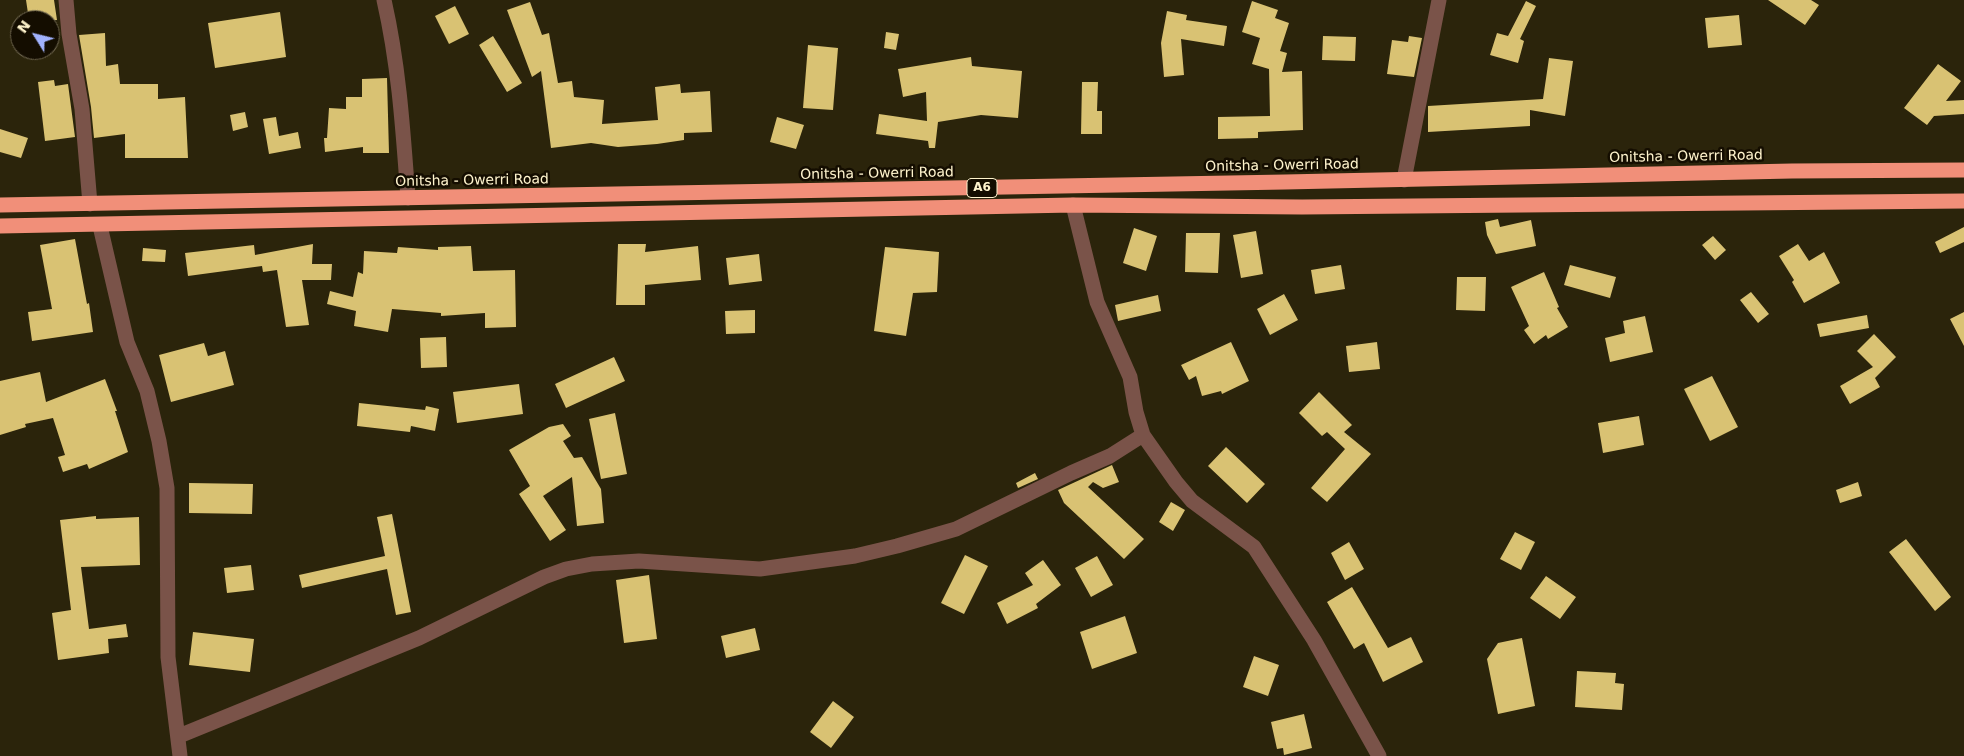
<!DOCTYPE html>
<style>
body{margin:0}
#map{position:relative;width:1964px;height:756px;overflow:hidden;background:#2b240b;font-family:"DejaVu Sans",sans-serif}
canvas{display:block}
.north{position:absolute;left:10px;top:10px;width:50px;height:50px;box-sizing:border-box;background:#140d00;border:1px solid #726952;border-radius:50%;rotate:306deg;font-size:14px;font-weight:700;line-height:20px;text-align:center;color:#fff4cd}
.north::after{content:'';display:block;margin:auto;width:18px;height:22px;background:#a1b2fd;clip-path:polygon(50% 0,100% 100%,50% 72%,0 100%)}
</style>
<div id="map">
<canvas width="1964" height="756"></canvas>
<div class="north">N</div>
</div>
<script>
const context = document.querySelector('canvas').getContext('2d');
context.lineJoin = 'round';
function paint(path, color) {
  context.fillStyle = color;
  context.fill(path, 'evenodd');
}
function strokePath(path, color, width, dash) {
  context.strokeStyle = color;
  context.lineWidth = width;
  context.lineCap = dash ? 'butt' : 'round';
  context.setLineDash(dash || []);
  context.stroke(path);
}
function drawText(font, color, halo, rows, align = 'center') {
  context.font = font + ' "DejaVu Sans",sans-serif';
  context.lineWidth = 5;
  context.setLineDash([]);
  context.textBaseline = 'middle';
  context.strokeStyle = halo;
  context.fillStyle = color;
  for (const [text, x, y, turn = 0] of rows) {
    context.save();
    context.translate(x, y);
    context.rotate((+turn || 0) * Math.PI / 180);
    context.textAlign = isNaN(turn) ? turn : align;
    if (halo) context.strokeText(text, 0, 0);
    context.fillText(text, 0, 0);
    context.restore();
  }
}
paint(new Path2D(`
 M26,0H54L57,20H29Z
 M1768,0H1811L1819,5L1805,25Z
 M1252,1L1278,10L1275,18L1289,23L1280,51L1287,53L1282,72L1302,71L1303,130L1258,132V138L1218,139V117L1270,116L1269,69L1252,64L1260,38L1242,32Z
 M1526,1L1536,6L1520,39L1524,41L1518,63L1490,55L1497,33L1508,36Z
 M530,2L542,35L549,33L558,83L572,81L574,97L604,100L602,124L658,120L655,87L680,84L681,93L710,91L712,132L684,133V140L657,144L618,147L591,143L551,148L541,71L532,77L507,10Z
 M455,6L469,34L449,44L435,16Z
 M1167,11L1187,15L1186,20L1227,26L1224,46L1181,39L1184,75L1164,77L1161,43Z
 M280,12L286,57L215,68L208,23Z
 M1739,15L1742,45L1708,48L1705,18Z
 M886,32L899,34L896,50L884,48Z
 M105,33L106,66L118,64L120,84H158V99L185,97L188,158H125V134L94,138L91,107L79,35Z
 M493,36L522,83L507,92L479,45Z
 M1323,36L1356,37L1355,61L1322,60Z
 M1409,36L1422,38L1414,77L1387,74L1392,40L1408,42Z
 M808,45L838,48L833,110L803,108Z
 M971,57L972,66L1022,71L1018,118L981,115L938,122L935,148H929L928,141L876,134L879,114L927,121L926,92L903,97L898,69Z
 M1549,58L1573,61L1565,116L1530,110V126L1428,132V106L1543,99Z
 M1938,64L1961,81L1946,101L1964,100V114L1934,116L1927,125L1904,108Z
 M387,78L389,153H363V147L325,152L324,138H327L329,108L346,109V97H362V79Z
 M54,80L55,86L68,84L75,137L45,141L38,82Z
 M1082,82H1098L1097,111H1102V134H1081Z
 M245,112L248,127L233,131L230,115Z
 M276,117L279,136L298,132L301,148L269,154L263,119Z
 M777,117L804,125L796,149L770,142Z
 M0,129L28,138L21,158L0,152Z
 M1498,219L1500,227L1531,220L1536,246L1496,254L1487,235L1485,222Z
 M1964,227V242L1940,253L1935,242Z
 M1134,228L1157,236L1146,271L1123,263Z
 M1256,231L1263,274L1241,278L1233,235Z
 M1186,233H1220L1218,273L1185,272Z
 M1713,236L1726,250L1715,260L1702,245Z
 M75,239L87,304L89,303L93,332L32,341L28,312L52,309L40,245Z
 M313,244L312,264H332L331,280H302L309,325L286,327L277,270L263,272L262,266L188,276L185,253L254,245L255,255Z
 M618,244H646L645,252L698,246L701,280L645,285V305H616Z
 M1798,244L1809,261L1824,252L1840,283L1804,303L1792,282L1794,280L1779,256Z
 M471,246L473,271L515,270L516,327L485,328V313L441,316V313L392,309L388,332L354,326L356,311L327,304L330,291L353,297L358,272L363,274L364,251L397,253L398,247L438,250V247Z
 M885,247L939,252L937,292L913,293L906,336L874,331Z
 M143,248L166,250L165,262L142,261Z
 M759,254L762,281L729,285L726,258Z
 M1341,265L1345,289L1315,294L1311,270Z
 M1570,265L1616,277L1610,298L1564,285Z
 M1544,272L1559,307L1557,308L1568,327L1548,339L1546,335L1534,344L1524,330L1529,326L1511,287Z
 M1457,277H1486L1485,311L1456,310Z
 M1751,292L1769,314L1758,323L1740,300Z
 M1284,294L1298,320L1270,335L1257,309Z
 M1158,295L1161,311L1118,321L1115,305Z
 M755,310V333L726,334L725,311Z
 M1964,312V346L1950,319Z
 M1867,315L1869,328L1820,337L1817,324Z
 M1645,316L1653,352L1610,362L1605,338L1625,333L1623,321Z
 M1874,334L1896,357L1875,378L1880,387L1850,404L1840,386L1873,367L1857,351Z
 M446,337L447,367L421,368L420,338Z
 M1231,342L1249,381L1222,394L1221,391L1202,396L1196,376L1189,380L1181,365Z
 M1377,342L1380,369L1349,372L1346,346Z
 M204,343L208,356L225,351L234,385L171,402L159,355Z
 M614,357L625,381L566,408L555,384Z
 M40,372L46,402L105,379L117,411H115L128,452L89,469L87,464L63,472L58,457L65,455L53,418L25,424L26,427L0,435V381Z
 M1712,376L1738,427L1710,441L1684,389Z
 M519,384L523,414L457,423L453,392Z
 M1319,392L1352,425L1344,432L1371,454L1327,502L1311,488L1345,449L1327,432L1322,436L1299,413Z
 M359,403L425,410L426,406L439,409L435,431L411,426L410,432L357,426Z
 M615,413L627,474L601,479L589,419Z
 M1639,416L1644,445L1603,453L1598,423Z
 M563,424L571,436L563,441L574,458L582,457L601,489L604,523L577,526L572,477L543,496L566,530L550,541L519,494L530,486L509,450L549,427Z
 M1226,447L1265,484L1247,503L1208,466Z
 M1112,465L1119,482L1103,488L1093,482L1088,487L1144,539L1124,559L1064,503L1058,490Z
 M1035,473L1038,479L1018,488L1016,483Z
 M1858,482L1862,496L1840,503L1836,490Z
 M189,483L253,484L252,514L189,513Z
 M1171,502L1185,510L1173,531L1159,522Z
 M392,514L411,612L396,615L387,569L302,588L299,575L385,556L377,517Z
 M96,516V519L139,517L140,565L81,567L89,629L126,624L128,637L108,639L109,653L58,660L52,613L71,610L60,520Z
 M1515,532L1535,542L1521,570L1500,559Z
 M1906,539L1951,597L1935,611L1889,552Z
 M1349,542L1364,569L1345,580L1331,553Z
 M965,555L988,566L964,614L941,603Z
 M1097,556L1113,585L1091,597L1075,568Z
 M1043,560L1061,585L1036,604L1038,608L1007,624L997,603L1033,585L1025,573Z
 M251,565L254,590L227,593L224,568Z
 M649,575L657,639L624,643L616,580Z
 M1546,576L1576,597L1560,619L1530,598Z
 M1352,587L1388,648L1411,637L1423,662L1383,682L1364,643L1354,649L1327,602Z
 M1125,616L1137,653L1092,669L1080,632Z
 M755,628L760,650L726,658L721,636Z
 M193,632L254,639L250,672L189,665Z
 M1522,638L1535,706L1498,714L1487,659L1498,643Z
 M1254,656L1279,665L1268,696L1243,687Z
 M1577,671L1616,673L1615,683L1624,684L1622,710L1575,707Z
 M833,701L854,717L831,748L810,732Z
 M1304,714L1312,748L1284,755L1283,748L1277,749L1271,722Z`), '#d9c273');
strokePath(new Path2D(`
 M66,0L69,34L82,109L90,204
 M384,0C399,66 403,130 408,198
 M1404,180L1439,0
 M1073,205L1097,302L1130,377L1136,412L1143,435L1176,482L1192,501L1254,547L1314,640L1379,756
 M100,226L127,342L147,391L159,441L167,488L168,657L180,756
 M179,736L419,638L544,577L566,569L592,564L639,561L760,569L855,556L897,546L956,529L1071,473L1110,456L1143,435`), '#7a5349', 15);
strokePath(new Path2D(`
 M0,205L1285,182L1792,171L1964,170
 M0,226L1073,205L1302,207L1964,201`), '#f18f79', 15);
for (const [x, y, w] of [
 [982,188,30]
]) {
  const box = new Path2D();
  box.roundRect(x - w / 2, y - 9.5, w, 19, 4);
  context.fillStyle = '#140d00';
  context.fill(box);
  strokePath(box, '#fff4cd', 1);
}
drawText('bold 12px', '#fff4cd', null, [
 ["A6",982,188]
]);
drawText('14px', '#fff4cd', '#140d00', [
 ["Onitsha - Owerri Road",1686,157,-1],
 ["Onitsha - Owerri Road",1282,166,-1],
 ["Onitsha - Owerri Road",877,174,-1],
 ["Onitsha - Owerri Road",472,181,-1]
]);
</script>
